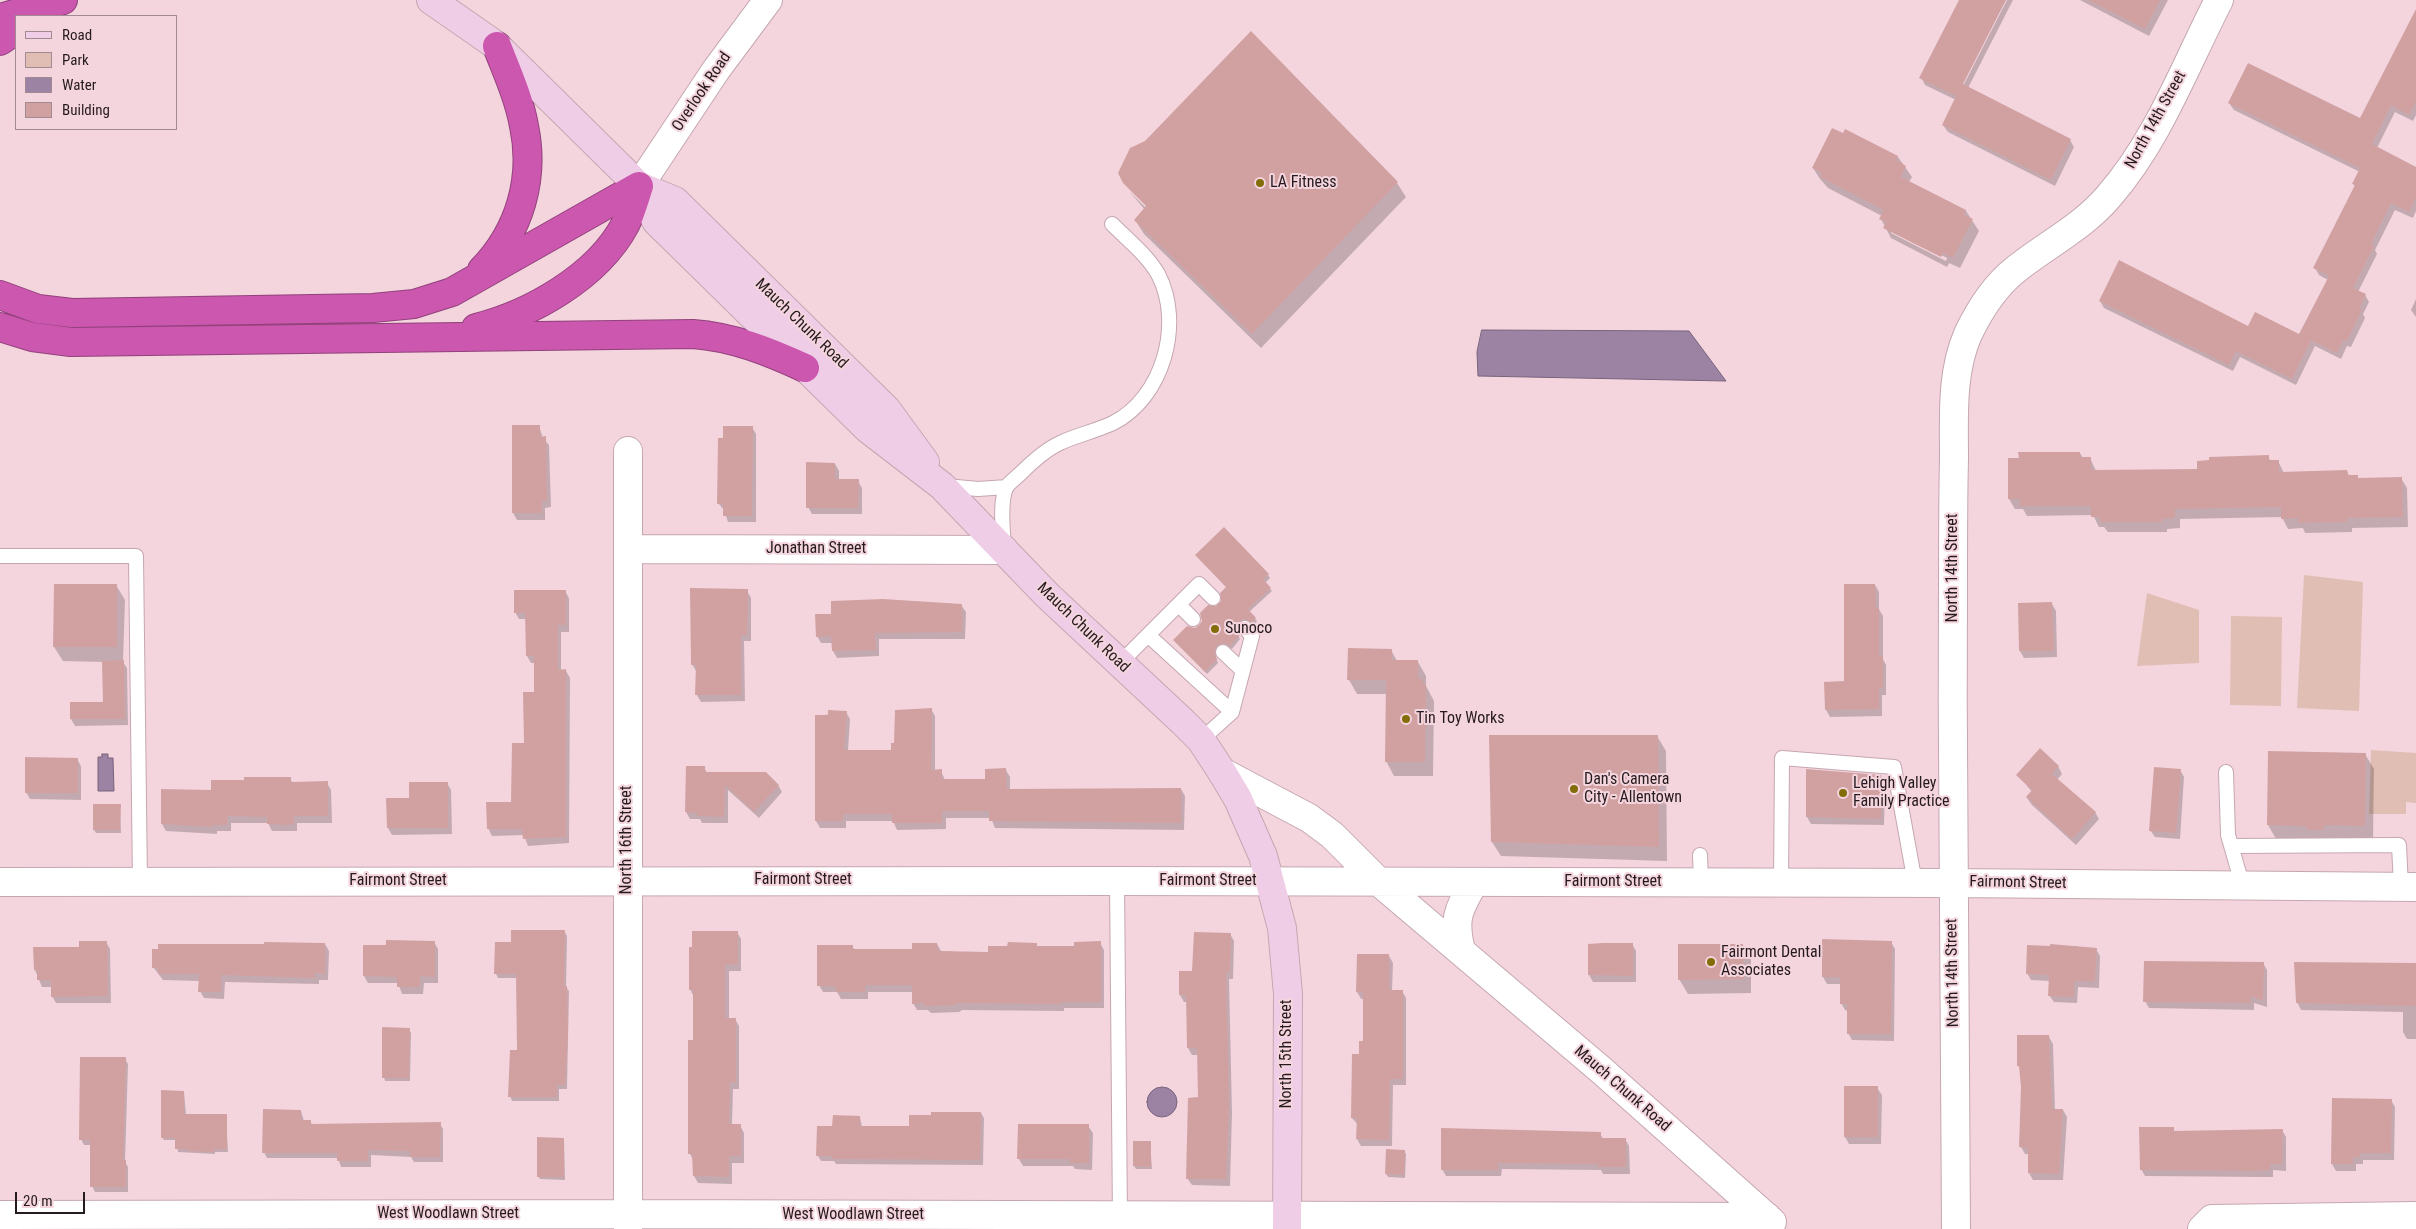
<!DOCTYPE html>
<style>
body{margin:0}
#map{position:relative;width:2416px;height:1229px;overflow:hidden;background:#f4d5de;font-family:"Roboto Condensed",sans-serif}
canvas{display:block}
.legend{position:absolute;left:15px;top:15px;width:162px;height:115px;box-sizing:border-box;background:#f4d5de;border:1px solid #a18a91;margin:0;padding:6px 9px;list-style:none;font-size:15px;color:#251a1d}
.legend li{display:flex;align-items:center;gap:10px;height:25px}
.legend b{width:25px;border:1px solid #a18a91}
.scale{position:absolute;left:15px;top:1192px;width:70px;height:22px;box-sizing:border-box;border:2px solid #251a1d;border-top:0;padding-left:6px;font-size:15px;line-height:18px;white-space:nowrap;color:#251a1d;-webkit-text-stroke:4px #f4d5de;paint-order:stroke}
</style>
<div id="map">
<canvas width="2416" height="1229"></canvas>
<ul class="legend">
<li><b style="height:6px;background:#efcde7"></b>Road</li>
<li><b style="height:14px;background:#e1beb4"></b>Park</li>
<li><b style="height:14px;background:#9c82a3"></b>Water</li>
<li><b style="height:14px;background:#d1a1a2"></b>Building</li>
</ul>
<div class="scale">20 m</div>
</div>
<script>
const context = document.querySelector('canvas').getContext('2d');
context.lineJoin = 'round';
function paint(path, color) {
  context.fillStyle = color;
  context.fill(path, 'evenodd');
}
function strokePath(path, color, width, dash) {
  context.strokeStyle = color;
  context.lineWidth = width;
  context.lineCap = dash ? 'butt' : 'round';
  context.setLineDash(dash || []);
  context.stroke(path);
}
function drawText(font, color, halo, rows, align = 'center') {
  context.font = font + ' "Roboto Condensed",sans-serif';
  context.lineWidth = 4;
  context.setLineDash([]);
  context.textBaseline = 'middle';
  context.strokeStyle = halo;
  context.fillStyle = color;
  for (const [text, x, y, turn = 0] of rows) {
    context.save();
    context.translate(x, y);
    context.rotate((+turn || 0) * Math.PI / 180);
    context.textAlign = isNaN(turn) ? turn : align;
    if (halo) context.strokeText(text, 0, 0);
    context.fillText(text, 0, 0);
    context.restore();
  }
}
paint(new Path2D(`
 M2304,575L2363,582L2359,711L2297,708Z
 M2147,593L2199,610V663L2137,666Z
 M2231,616L2282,617L2281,706L2230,705Z
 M2371,750L2416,753V803L2406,802V814H2369Z`), '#e1beb4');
const water = new Path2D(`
 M1482,330L1689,331L1726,381L1478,376L1477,352Z
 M102,754H108V758H113L114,791H98V757H102Z
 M1147 1102a15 15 0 1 1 30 0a15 15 0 1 1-30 0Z`);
paint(water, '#9c82a3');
strokePath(water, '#78637b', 1);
paint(new Path2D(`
 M1960,0H2004L1959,89L1961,90L2007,0H2013L1968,88L2070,140L2074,147L2055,186L1948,132L1943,125L1956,100L1925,85L1921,77Z
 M2080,0H2168L2149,36Z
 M2416,12V115L2413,121L2395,112L2377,148L2416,168V211L2413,218L2395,210L2375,250L2377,254L2358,292L2365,295L2369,302L2363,314L2365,318L2351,347L2347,346L2341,359L2315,346L2296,385L2240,357L2233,371L2104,308L2100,301L2299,335L2328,280L2319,275L2315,268L2355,187L2354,184L2360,172L2234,110L2229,103L2361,120Z
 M1846,130L1898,157L1912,177L1909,182L1966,211L1979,231L1960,268L1949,263L1947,267L1891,238L1881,219L1882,216L1828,188L1820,179L1813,168ZM1891,230L1947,258L1946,261L1891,233Z
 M1124,183H1397L1406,197L1261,348L1144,234L1135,220L1145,210L1129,191L1150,212L1151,210Z
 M2416,299V317L2411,310Z
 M539,426L543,438L549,445L551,507L545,508V520H517L513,513Z
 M752,427L756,434V522H728L724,510L718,503L724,439Z
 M2080,453L2083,458H2090L2096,471H2198L2268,457L2271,461H2278L2284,473L2347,471L2349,476H2357L2359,479L2401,478L2407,488L2408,527L2352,528V532L2305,533L2303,528L2288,529L2282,517L2180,519V528L2167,529V532H2108L2104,527H2099L2093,515L2027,516L2023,509H2015L2009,499Z
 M835,464L839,471V480L858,481L862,488V514H812L808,507Z
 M1196,555L1268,575L1270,578L1265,583L1272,591L1249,612L1257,621L1254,625L1246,622L1240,625L1237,633L1240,639L1232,649L1227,646L1218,649L1216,658L1218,663L1207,674L1175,640L1200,626L1223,601L1227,588Z
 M116,585L125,600L123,662L127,668L128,725L75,726L71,719L105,703L104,662L63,661L54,647Z
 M1875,585L1879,592V609L1883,616V659L1886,665V695H1882V716L1830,717L1826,710L1845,682Z
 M565,591L569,598V632H561V671H566L570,678L569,843L528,846L524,835L492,836L488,828L512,803L536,693L535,663H531L527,656V619H519L515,612Z
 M747,591L751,598V641H744L745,701L701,702L697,695L696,671L692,664Z
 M2052,604L2056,611L2057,657L2024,658L2020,651Z
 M961,605L966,612L965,639H879V656L837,658L833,651V643H821L817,636L833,615Z
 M1391,650L1397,661L1418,662L1426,676V686L1434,701L1433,776H1394L1386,761L1387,694H1357L1349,680Z
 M931,709L935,716V771H941L945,780H986L1006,770L1010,777V790L1181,789L1185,796L1184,830L995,828L991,818H946V829L897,830L893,821H846V828H820L816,821L817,716L846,712L850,719L848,751H892L896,744Z
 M1657,736L1666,751L1667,861L1501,856L1492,842Z
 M2365,754L2374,769L2373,840L2276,839L2268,825Z
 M77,759L81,766V800L30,799L26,792Z
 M2058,766L2062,774L2057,780L2095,812L2099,819L2076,845L2032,805L2027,798L2032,792L2018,775Z
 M704,767L707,773L778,785L782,792L759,818L728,790V823H702L700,819H690L686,812Z
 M2180,770L2184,777L2180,839L2155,837L2150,830Z
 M1881,776L1885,783L1884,825L1811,824L1807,817Z
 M290,779L293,783H327L331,790L332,823H297V831H272L268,823H231V831H217V834L166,831L162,824L212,791Z
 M447,783L451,790L452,834L392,835L388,828L387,799H411Z
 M120,806L121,833H96L94,830Z
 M564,931L567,936L566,987L569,991L567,1089H559V1101H512L510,1096L518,1051L517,978H498L496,974L512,943Z
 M737,932L741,939V971H729V1019H735L739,1026V1089H733L732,1125H740L744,1133V1163H732V1184L698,1183L694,1176V1161L690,1154V1041H694V997L690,989Z
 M1230,934L1234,941L1233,979H1229L1232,1113L1230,1186L1192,1185L1187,1178L1199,1099V1055H1192L1188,1048V1002H1184L1180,995L1194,973Z
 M106,942L110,949L111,1003H56L52,996V987H42L35,970L80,948Z
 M434,942L438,949V983H424L423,994H402L398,983H368L364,976L365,946Z
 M1891,942L1895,949L1894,1041L1852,1040L1848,1033V1011L1845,1010L1841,1003V984H1827L1823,977Z
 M1100,943L1104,950V1008H1064V1011L962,1010L959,1012L931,1013L928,1010H917L913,1003V992H868V999H841L837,992H823L819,985L852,946L855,950H913L937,944L941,951L990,954L1009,947L1036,944L1038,947L1076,948Z
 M325,944L329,951L328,980H319V984L225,982L224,999L204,998L200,991V981L163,980L153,967Z
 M1632,944L1636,951V982H1593L1589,975L1590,945Z
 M1743,946L1751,960V993L1688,994L1679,979Z
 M2028,946H2077L2079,949H2096L2100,956L2099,988L2078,987L2077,1003L2054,1002L2049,995L2050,981L2031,980L2027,973Z
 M1389,956L1393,963L1392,991H1402L1406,998V1085H1393L1392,1146H1361L1357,1139L1358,1125L1352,1118L1360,1055L1365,1042V999H1361L1357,992Z
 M2263,963L2267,970V1007L2254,1003V1010L2149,1008L2145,1001Z
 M2416,964V1039H2407L2403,1032V1012L2301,1010L2297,1002Z
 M409,1029L411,1033L410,1081H385L384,1077Z
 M2049,1037L2053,1044L2055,1110H2063L2067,1117L2063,1180H2033L2029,1173L2030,1154H2025L2021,1147L2022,1087L2021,1070L2018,1065Z
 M125,1059L128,1064L125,1162L128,1167V1192H95L92,1186L91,1145H84L81,1139Z
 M1877,1088L1882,1095L1881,1144H1849L1845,1137Z
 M184,1092L186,1115L226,1116L228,1152H215V1154L178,1152L176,1140H164L162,1137Z
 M2391,1100L2395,1107L2394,1160H2363V1164H2356V1171H2336L2332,1164Z
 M301,1111L304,1121H310L313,1126L440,1124L443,1129V1162H414L411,1157L371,1155V1167H341L338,1158H267L264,1152Z
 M981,1113L984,1118L983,1165L836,1164L834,1161H821L818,1156L834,1127L860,1117L862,1127H910Z
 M1020,1125L1088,1126L1093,1133L1092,1170L1075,1169L1073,1166H1023L1019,1159Z
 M2173,1128L2175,1132L2282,1130L2286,1137V1171L2273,1170V1177H2260L2145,1176L2141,1169Z
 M1600,1133L1603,1139H1625L1629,1146L1630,1174H1603L1601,1170L1502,1169L1501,1176H1446L1442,1169Z
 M564,1139L565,1180L540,1179L538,1176Z
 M1150,1142L1152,1169H1136L1134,1166Z
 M1388,1150L1404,1151L1406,1154L1405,1178L1388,1177L1386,1174Z`), '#0003');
paint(new Path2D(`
 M1959,0H2006L1963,84L2071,139L2051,180L1942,125L1956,96L1919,78Z
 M2088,0H2160L2145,29Z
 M2416,9V101L2409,115L2391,105L2372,144L2416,167V197L2409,212L2391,203L2371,244L2374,246L2353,288L2366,294L2359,308L2362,310L2347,341L2343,340L2337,353L2311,340L2292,379L2236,351L2229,365L2099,301L2119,260L2248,326L2255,312L2299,334L2329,276L2313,268L2355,185L2352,184L2360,168L2228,103L2248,63L2360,118Z
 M1251,31L1398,182L1252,334L1134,220L1146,206L1123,183L1118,173L1130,148L1145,141Z
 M1832,128L1843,133L1845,129L1898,156L1896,160L1906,166L1901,177L1966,210L1964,215L1973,219L1953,258L1943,253L1941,257L1883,228L1886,222L1879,219L1884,210L1820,177L1822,173L1812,168Z
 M512,425H540V437L546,436L547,501H542V513H512Z
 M723,426H753L752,516H723V504H717L718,438H723Z
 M2018,452H2080V457H2091V470L2197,469V461L2209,460V457L2269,455V460H2279V472L2347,470L2348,475H2358V478L2402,477L2403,517L2347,518V522L2298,523V518L2281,519V507L2175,509V518L2162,519V522H2101L2100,517H2091V506H2020V499H2008V458H2019Z
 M806,462L835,463V479H859L858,508H806Z
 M1224,527L1269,574L1263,579L1271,588L1248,609L1256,618L1252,622L1244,619L1239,622L1236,629L1240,635L1229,646L1225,643L1216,646L1215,654L1217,659L1205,672L1173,640L1187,626L1195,628L1199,625L1202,621L1200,613L1208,605L1216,606L1221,601L1220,593L1226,587L1195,555Z
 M54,584H117V647H53Z
 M1844,584H1875L1876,608H1879V656H1883V688H1879V709L1825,710L1824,682L1844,681Z
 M690,588L748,589L747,635H741V695H695L696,665H691Z
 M514,590H566V625H558V670L566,669V837L523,839L522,829H487L486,802H511L512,743H524L523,692H534V656H526L525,613H514Z
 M883,599L962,604V632L875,633L876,650L832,651L831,636L816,637L815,614H831V601Z
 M2052,602L2054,651H2019L2018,603Z
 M1348,648L1392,649V660H1418V679H1423V684L1426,685L1425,762H1385L1386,680H1347Z
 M124,660L125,719H70V702H103L102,661Z
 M932,708L931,770L942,769V779H985V769L1006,768L1007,789L1181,788V823L989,821V811H942V823H892V814H843V821H815V715H828V710L847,711L844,750H891V743H894L895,710Z
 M1489,735H1658L1659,847L1491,842Z
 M2040,748L2059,766L2052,774L2096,812L2072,839L2026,797L2032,790L2016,775Z
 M2268,751L2366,753L2365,826L2324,825V830H2307L2306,826L2267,825Z
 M25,757L78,758V793H25Z
 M686,766H705V772H766L779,785L754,812L725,785L724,817L697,816V813L685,812Z
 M2154,767L2181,769L2176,833L2149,831Z
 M1806,769L1881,775V819L1806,817Z
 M244,777H291V782L328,781V816H294V824L289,825L267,824V817L228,816L227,825H213V827L161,824V789L211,790V780H244Z
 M409,782H448V828H387L386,798H409Z
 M93,804H121L120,830H93Z
 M511,930H565L564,986H567L568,1036L565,1085H557V1097H508L510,1050H517L516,974H494L495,942H511Z
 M692,931H738V964L725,965V1018H736V1082H730L729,1124H741V1156H729V1177L693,1176L692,1154H688V1040H693V990H689V947H692Z
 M1194,932L1231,933L1230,972H1226L1229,1106L1226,1179H1186L1188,1098L1198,1097L1197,1048H1187L1186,995H1179V971H1192Z
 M1822,939L1892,941L1891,1034H1847V1004H1840V977H1822Z
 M386,940L435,941V977L420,976V987H397V977L363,976V945H386Z
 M79,941H107L108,996L51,997V980H37V970H34L33,947H79Z
 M1101,941V1002H1061V1004L958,1003L955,1005L926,1006L923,1003L912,1004V985H865V992H836L835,986H817V945H853V949H912V943H937L938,951L988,952V946H1007L1008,942L1037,943V946H1074V942Z
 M264,942L325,943V974L315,973V978L221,975V992H198L199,974H158V968H152V949H158V944H264Z
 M1603,943H1633V976L1588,975V944Z
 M1678,944H1743L1744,979L1678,980Z
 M2050,944L2097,948L2095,981H2074V997L2048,996L2049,975L2026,974L2027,945L2050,946Z
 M1357,954H1389V990H1403V1079H1390L1389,1140L1356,1139L1357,1118H1351L1352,1054H1359V1041H1363V992H1356Z
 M2144,961L2264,962L2263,1001L2251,996V1003L2143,1002Z
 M2294,962L2416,963V1006L2296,1003Z
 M382,1027L410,1028L409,1078H382Z
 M2017,1035H2049L2052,1109H2063L2059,1174L2028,1173V1148L2019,1147L2021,1087L2019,1066H2017Z
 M80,1057H126L123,1160H126V1187H90V1140H79Z
 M1844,1086H1878V1137H1844Z
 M161,1090L184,1091V1114H227V1149H214V1152L187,1151V1149H175V1138H161Z
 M2332,1098L2392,1099L2391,1153H2360V1157H2353V1164H2331Z
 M263,1109L301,1110V1120H311V1124L441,1122L440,1157H410V1151L368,1150V1161H337V1153H262Z
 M931,1112H981L980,1160L832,1159V1156H816L817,1126H832L833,1115L860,1116V1126H909V1115H931Z
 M1018,1124H1089V1163H1070V1159H1017Z
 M2139,1127H2174V1131L2283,1129L2282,1164H2270V1170L2255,1171L2140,1170Z
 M1441,1128L1601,1132V1138H1626V1167H1598V1164L1498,1163V1170H1441Z
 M537,1137L564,1138V1177H537Z
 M1133,1141H1151V1167L1133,1166Z
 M1386,1149L1405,1150L1404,1175L1385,1174Z`), '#d1a1a2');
const service = new Path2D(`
 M946,486L978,489L1007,487
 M1004,546C1003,531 999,500 1007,486C1010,482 1017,477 1021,473C1032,462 1045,450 1060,443C1077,435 1096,431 1113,423C1163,398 1184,323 1158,274C1147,255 1128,240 1112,224
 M0,556H136L140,883
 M1179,605L1193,619
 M1148,635L1232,712
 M1223,652L1242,670
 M1120,663L1199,584L1213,598
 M1201,740L1232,712L1252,636L1245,628
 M2226,772L2228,835L2243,887
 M2232,846L2399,845L2401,887
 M1700,855L1701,882
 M1117,881L1120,1221
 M1781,882L1782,758L1894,767L1915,883`);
const minor = new Path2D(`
 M639,186L716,70L768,0
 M628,451V1229
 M628,549L1004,550
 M1222,772L1309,818L1332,835L1379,882L1600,1069L1772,1222
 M0,882L1117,881L1951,883L2416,887
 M1461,951C1453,918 1458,911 1474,882
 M0,1215L628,1214L1767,1217
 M1956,1229C1954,1014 1952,799 1953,584C1953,542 1953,500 1954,458C1954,416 1951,373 1968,334C1979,311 1995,286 2015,270C2046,245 2083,227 2109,196C2158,140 2185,66 2219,0
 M2202,1229L2212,1219L2416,1216`);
const secondary = new Path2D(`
 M431,0L497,46L639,186L656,221L868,429L942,486L1047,595L1183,722L1201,740L1222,772L1238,799L1263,856L1282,928L1288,994L1287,1229
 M639,186L675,201L887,410L925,462`);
const motorway = new Path2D(`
 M0,18L63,0
 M0,41L16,30
 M482,270C520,231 535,178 524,126C519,98 507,72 497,46
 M0,295L38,309L72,313L373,308L414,304L452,292L639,186
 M0,327L32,337L71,342L693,334C733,337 768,351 805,368
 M476,328C531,314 597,277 625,225C631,213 635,198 639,186`);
strokePath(service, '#c5a7b0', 16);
strokePath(minor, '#c5a7b0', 30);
strokePath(secondary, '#c5a7b0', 30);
strokePath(motorway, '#91427b', 30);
strokePath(service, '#fff', 14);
strokePath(minor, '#fff', 28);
strokePath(secondary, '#efcde7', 28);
strokePath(motorway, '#cb57ae', 28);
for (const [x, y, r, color] of [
 [1260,183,5,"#826d09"],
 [1215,629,5,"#826d09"],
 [1406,719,5,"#826d09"],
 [1574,789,5,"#826d09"],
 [1843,793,5,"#826d09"],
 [1711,962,5,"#826d09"]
]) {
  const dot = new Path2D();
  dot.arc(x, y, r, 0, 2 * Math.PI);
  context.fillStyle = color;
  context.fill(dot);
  strokePath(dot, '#f4d5de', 2);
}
drawText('16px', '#251a1d', '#f4d5de', [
 ["Overlook Road",702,92,-56],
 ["North 14th Street",2156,120,-61],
 ["Mauch Chunk Road",801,324,44],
 ["Jonathan Street",816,549],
 ["North 14th Street",1953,568,-90],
 ["Mauch Chunk Road",1083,628,44],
 ["North 16th Street",627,840,-90],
 ["Fairmont Street",803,880],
 ["Fairmont Street",398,881],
 ["Fairmont Street",1208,881],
 ["Fairmont Street",1613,882],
 ["Fairmont Street",2018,883,1],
 ["North 14th Street",1953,973,-91],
 ["North 15th Street",1287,1054,-90],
 ["Mauch Chunk Road",1622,1089,41],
 ["West Woodlawn Street",448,1214],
 ["West Woodlawn Street",853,1215]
]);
drawText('16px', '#251a1d', '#f4d5de', [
 ["LA Fitness",1270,183],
 ["Sunoco",1225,629],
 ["Tin Toy Works",1416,719],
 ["Dan's Camera",1584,780],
 ["City - Allentown",1584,798],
 ["Lehigh Valley",1853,784],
 ["Family Practice",1853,802],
 ["Fairmont Dental",1721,953],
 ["Associates",1721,971]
], 'left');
</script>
